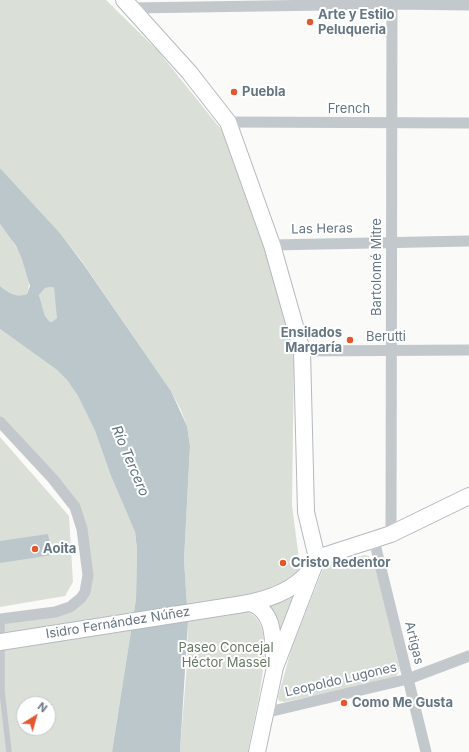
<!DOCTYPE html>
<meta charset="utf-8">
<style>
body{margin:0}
#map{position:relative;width:469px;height:752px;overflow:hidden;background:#fafaf8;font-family:Inter,sans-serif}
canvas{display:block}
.north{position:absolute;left:16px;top:696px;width:40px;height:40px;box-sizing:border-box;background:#fff;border:1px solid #c1c8cd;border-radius:50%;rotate:37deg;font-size:11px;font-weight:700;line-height:16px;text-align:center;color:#657683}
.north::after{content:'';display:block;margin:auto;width:14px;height:18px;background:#e4572e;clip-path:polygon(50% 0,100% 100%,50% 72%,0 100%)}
</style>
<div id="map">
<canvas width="469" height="752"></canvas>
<div class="north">N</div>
</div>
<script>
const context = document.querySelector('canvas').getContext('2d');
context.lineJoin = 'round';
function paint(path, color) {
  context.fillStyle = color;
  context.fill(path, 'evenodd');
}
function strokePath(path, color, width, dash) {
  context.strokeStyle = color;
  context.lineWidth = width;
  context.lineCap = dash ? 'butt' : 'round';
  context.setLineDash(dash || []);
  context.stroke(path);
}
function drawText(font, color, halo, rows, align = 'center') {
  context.font = font + ' Inter,sans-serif';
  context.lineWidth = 4;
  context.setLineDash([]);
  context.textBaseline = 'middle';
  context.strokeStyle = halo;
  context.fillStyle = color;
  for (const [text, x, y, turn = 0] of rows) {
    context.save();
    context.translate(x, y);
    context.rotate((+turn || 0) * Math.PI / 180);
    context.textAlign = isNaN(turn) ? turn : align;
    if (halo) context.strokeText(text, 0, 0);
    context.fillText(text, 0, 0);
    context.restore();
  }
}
paint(new Path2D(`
 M0,0H106L158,51L224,133L264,244L292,343L294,355L292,505L300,567L296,575L275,587L251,597L235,596L231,600L187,607L184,560L190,446L187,426L181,410L171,391L81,260L60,233L0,168Z
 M0,224C13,242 36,270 27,294C16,298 9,293 0,286Z
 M52,287L54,288L58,318L52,322H50L45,316L39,295L45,288Z
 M0,329L57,370L67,380L78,396L95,431L111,476L135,532L137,549L136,599L112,752H0V623L84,602L86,529L0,417ZM24,704H48V728H24Z
 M0,437L69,516L73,582L65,596L0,607Z
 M364,555L369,556L374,560L399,666L398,674L393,679L284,702L279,701L278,697L291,650L323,569L326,565Z
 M296,593L278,643L263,603Z
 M244,610C251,613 257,617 260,624C273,651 253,721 248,752H180L187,662L188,616Z`), '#dadfd7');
paint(new Path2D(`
 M0,168L60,233L84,265L171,391L187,426L190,446L184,560L188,621L180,752H112L136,599L137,549L135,532L111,476L95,431L78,396L67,380L57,370L0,329V286C9,293 16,298 27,294L30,286L22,259L16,246L0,224ZM52,287L54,288L57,318L52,322H50L45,316L39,295L45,288Z
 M48,534L52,555L0,563V541Z`), '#bbc7cb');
const secondary = new Path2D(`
 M124,0L189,72L228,122L272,245L302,351L306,512L317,558
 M317,558L391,534L469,496
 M250,603C275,611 273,639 274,661
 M237,605C263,601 293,593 310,570
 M257,752L275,667L317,558`);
strokePath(secondary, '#b3babf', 18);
strokePath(new Path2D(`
 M2,619V691L9,752`), '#c3c8cc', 5.5);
strokePath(new Path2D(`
 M132,5V8L392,4L469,5
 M228,122L469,123
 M272,245L469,241
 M302,351L469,350
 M0,422L53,479L75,507L82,529L88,575L85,592L81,598L70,607L55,612L0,619
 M391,534L392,0
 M374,540L426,752
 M264,713L408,679L469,656`), '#c3c8cc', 11);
strokePath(secondary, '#fff', 16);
const secondaryBridge = new Path2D(`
 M0,642L237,605`);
strokePath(secondaryBridge, '#b3babf', 18, []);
strokePath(secondaryBridge, '#fff', 16);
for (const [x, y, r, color] of [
 [310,22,4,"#e4572e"],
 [234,92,4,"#e4572e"],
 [350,340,4,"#e4572e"],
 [35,549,4,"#e4572e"],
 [283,563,4,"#e4572e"],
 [344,703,4,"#e4572e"]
]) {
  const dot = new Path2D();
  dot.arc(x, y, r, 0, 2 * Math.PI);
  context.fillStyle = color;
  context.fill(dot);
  strokePath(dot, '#fff', 1.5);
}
drawText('bold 13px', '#657683', '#fff', [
 ["Arte y Estilo",318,15],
 ["Peluqueria",318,30],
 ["Puebla",242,92],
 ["Ensilados",342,333,"right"],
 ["Margaría",342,348,"right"],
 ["Aoita",43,549],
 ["Cristo Redentor",291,563],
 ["Como Me Gusta",352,703]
], 'left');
drawText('13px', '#657683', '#fff', [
 ["French",349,109],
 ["Las Heras",322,229,-1],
 ["Bartolomé Mitre",377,267,-90],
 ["Berutti",386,337],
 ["Isidro Fernández Núñez",118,623,-9],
 ["Artigas",414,643,76],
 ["Leopoldo Lugones",341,680,-13]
]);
drawText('13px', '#687a64', '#fff', [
 ["Paseo Concejal",226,648],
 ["Héctor Massel",226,663]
]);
drawText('italic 14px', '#60757c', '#fff', [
 ["Río Tercero",130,461,67]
]);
</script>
